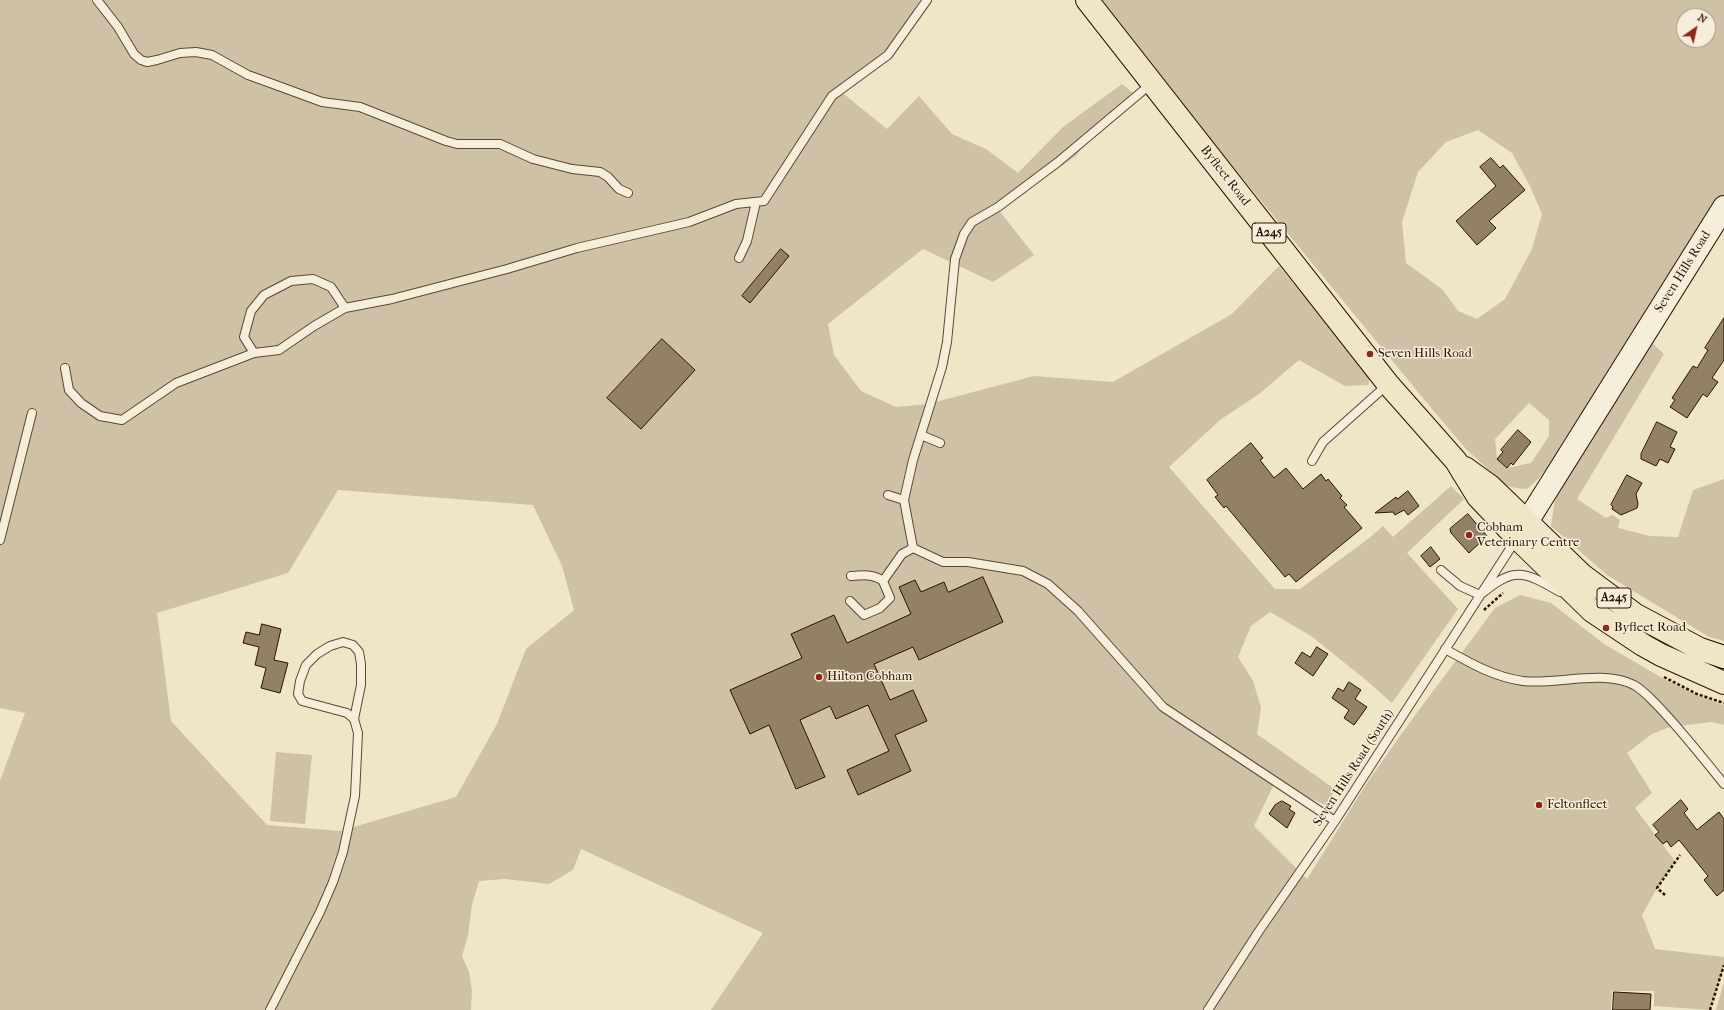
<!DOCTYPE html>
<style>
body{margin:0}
#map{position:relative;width:1724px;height:1010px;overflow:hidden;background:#efe5c7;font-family:"IM FELL French Canon",serif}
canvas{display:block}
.north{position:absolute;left:1676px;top:8px;width:40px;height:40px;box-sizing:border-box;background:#f5eedb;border:1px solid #a59683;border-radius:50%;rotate:34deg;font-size:11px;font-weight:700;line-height:16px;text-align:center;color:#2d1200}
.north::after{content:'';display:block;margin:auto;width:14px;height:18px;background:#8f2418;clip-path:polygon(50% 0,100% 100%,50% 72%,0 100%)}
</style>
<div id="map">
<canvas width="1724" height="1010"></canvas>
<div class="north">N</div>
</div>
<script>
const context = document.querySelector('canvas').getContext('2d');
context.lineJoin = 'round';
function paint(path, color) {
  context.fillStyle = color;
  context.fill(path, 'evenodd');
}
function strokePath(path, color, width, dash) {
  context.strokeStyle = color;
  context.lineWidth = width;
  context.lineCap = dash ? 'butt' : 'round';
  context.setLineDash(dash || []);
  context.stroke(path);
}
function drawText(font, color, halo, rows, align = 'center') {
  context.font = font + ' "IM FELL French Canon",serif';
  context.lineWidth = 3;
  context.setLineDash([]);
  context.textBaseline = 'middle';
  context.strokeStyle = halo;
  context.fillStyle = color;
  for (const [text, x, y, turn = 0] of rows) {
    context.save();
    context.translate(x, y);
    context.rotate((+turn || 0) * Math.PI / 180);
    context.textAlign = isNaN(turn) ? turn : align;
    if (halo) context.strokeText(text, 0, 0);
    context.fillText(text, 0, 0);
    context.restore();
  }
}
paint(new Path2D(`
 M0,0H920L888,55L840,91L887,129L919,96L952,134L986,149L1018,173L1063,127L1122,84L1139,98L1096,129L1076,156L998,209L1034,255L993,282L923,249L828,324L834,355L861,391L896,407L928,404L1034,376L1113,382L1232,314L1279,266L1370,377L1368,385L1345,386L1299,360L1259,394L1220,420L1169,467L1275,589H1300L1368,539L1383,526L1393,537L1451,486L1464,499L1407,553L1458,609L1392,703L1366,680L1311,636L1270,612L1251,626L1238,657L1253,681L1261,707L1257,734L1336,790L1325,805L1275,782L1254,826L1307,879L1367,783L1402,733L1495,608L1520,595L1551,603L1604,644L1662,678L1697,695L1724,705V725L1712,722L1670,727L1652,734L1627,753L1652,793L1635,808L1675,861L1657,888L1642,915L1655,949L1724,957V965L1710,1010L1654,1006V991H1612L1611,1010H711L763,933L581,849L573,870L549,884L505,879L479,881L472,905L468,935L462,956L469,972L472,991L471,1010H0V781L25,713L0,708ZM338,490L533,505L562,566L574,610L526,649L497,724L456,797L340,831L267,825L171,721L157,613L288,573Z
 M1101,0H1724V198L1590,416L1538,479L1527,489L1516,488L1505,485L1466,449L1427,403L1138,51ZM1684,16H1708V40H1684ZM1478,130L1512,153L1530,186L1542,214L1532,249L1505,299L1477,319L1458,311L1443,290L1406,263L1402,222L1418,172L1446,142ZM1529,403L1549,420V436L1531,463L1507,468L1497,459L1495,439Z
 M1649,340L1664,354L1577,499L1606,518L1612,515L1620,520L1618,528L1650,536L1678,537L1693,490L1724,479V641L1709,637L1607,575L1551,526L1557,486Z
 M276,752L312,755L305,824L270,821Z
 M1724,982V1010H1716Z`), '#cec1a5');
const building = new Path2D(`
 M1491,158L1500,168L1503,165L1525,190L1489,221L1496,228L1477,245L1456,221L1496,186L1480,167Z
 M781,249L789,256L750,303L742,296Z
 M1724,318V360L1712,378L1718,382L1707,397L1703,394L1687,418L1670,407L1675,400L1672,398L1693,366L1697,368L1708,350L1705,348Z
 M662,339L695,370L641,429L607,398Z
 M1657,422L1677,432L1670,447L1675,449L1668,463L1660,459L1656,466L1641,459V454Z
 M1518,430L1531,442L1513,465L1511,463L1507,468L1497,459L1503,452L1501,450Z
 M1251,443L1263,458L1260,460L1274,478L1286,468L1303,489L1321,474L1326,481L1328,479L1342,496L1340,498L1347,505L1344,507L1362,528L1296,582L1289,574L1285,577L1226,506L1224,508L1215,497L1218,495L1207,480Z
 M1627,475L1642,483L1636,494L1638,504L1637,508L1621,515L1612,509L1613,507L1611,505Z
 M1408,491L1419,506L1408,515L1404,510L1395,515L1393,512L1375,513L1396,497L1397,499Z
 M1468,514L1487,536L1469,553L1451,533L1450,529Z
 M1431,547L1440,559L1430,567L1421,556Z
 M983,577L1003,622L919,660L913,647L874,664L890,700L913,690L927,721L895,735L911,771L858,795L847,770L889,751L868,705L836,719L830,706L800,720L825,777L796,789L769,725L750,734L730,690L802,658L791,634L834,615L847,643L911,614L899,587L915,580L921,592L944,582L948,592Z
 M262,624L281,629L274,660L288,663L280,693L261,688L266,668L255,665L259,647L243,643L246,632L259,635Z
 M1317,647L1328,654L1313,676L1295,663L1302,652L1310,657Z
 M1349,682L1361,690L1355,699L1367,707L1354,725L1344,718L1349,710L1332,698L1338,688L1343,691Z
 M1681,800L1688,809L1684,813L1697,830L1719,812L1724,819V890L1717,896L1704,880L1708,876L1679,840L1671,847L1667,841L1663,844L1655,835L1659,832L1653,825Z
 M1282,801L1291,806L1289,809L1295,813L1287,828L1269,814L1275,805Z
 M1614,992L1651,994L1650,1010H1613Z`);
paint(building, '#928067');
strokePath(building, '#2d1200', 1);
const lane = new Path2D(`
 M97,0L118,27L134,54L141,60L147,62L157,60L180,53L196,52L212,55L248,75L273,84L322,102L360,107L446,141L457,144H500L533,159L572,169L600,172L608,177L619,189L628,193
 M739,258L747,241L756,202
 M345,308L331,287L313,279L291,281L264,295L251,311L244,337L254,353L279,350L314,326L345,308L392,299L507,269L577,248L689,222L736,204L764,201L832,96L888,55L927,0
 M65,368L69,390L81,403L100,416L122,420L176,383L254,353
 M921,435L940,443
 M1312,461L1323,442L1387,385
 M888,495L904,500
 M0,540L32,413
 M913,548L904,500L913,460L942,367L947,342L955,259L964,234L972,222L998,207L1058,162L1152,83
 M1441,570L1460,586L1480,595C1514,567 1522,570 1560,592
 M851,576C863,575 873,574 883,581
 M850,601L864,615L880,608L890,598L883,581L902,554L913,548L943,562H968L1023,571L1048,584L1078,611L1163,707L1335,821
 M1445,649C1470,663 1494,677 1523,681C1558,685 1602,669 1634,685C1643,690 1650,698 1657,705C1681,730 1702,757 1724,784
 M270,1010L320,912L333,882L343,852L355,796L358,733L354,719L361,685V664L359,652L353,645L343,642L330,646L317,654L306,665L300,681L298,694L302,701L347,713L354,719
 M1208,1010L1259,931L1335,821L1517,538`);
const secondary = new Path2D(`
 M1517,538L1724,207`);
const primary = new Path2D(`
 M1087,0L1388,384L1456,461L1478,497L1517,538L1592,611L1643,645L1661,655L1724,683
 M1465,468L1490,486L1581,574L1636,615L1700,649L1724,657`);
strokePath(lane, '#5e4732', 10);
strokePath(secondary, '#2d1200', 24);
strokePath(primary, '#2d1200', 24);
strokePath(new Path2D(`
 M1484,610L1503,593
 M1664,677L1697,694L1724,703
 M1665,895L1657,888L1680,855
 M1710,1010L1724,965`), '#2d1200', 2.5, [3, 2]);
strokePath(lane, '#f5eedb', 8);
strokePath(secondary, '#f5eedb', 22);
strokePath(primary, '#efe5c7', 22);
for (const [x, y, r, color] of [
 [1370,354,4,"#8f2418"],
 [1469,535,4,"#8f2418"],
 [1606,628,4,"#8f2418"],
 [819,677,4,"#8f2418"],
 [1539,805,4,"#8f2418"]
]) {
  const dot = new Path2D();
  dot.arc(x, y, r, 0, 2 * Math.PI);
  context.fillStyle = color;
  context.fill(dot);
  strokePath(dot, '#f5eedb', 1.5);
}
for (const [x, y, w] of [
 [1269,233,34],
 [1614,598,34]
]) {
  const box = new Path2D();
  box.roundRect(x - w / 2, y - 10, w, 20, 3);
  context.fillStyle = '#f5eedb';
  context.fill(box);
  strokePath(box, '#2d1200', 1);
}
drawText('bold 12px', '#2d1200', null, [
 ["A245",1269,233],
 ["A245",1614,598]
]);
drawText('13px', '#2d1200', '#f5eedb', [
 ["Byfleet Road",1225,176,52],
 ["Seven Hills Road",1683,272,-58],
 ["Seven Hills Road (South)",1354,768,-57]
]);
drawText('13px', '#2d1200', '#f5eedb', [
 ["Seven Hills Road",1378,354],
 ["Cobham",1477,528],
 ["Veterinary Centre",1477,543],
 ["Byfleet Road",1614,628],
 ["Hilton Cobham",827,677],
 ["Feltonfleet",1547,805]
], 'left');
</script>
